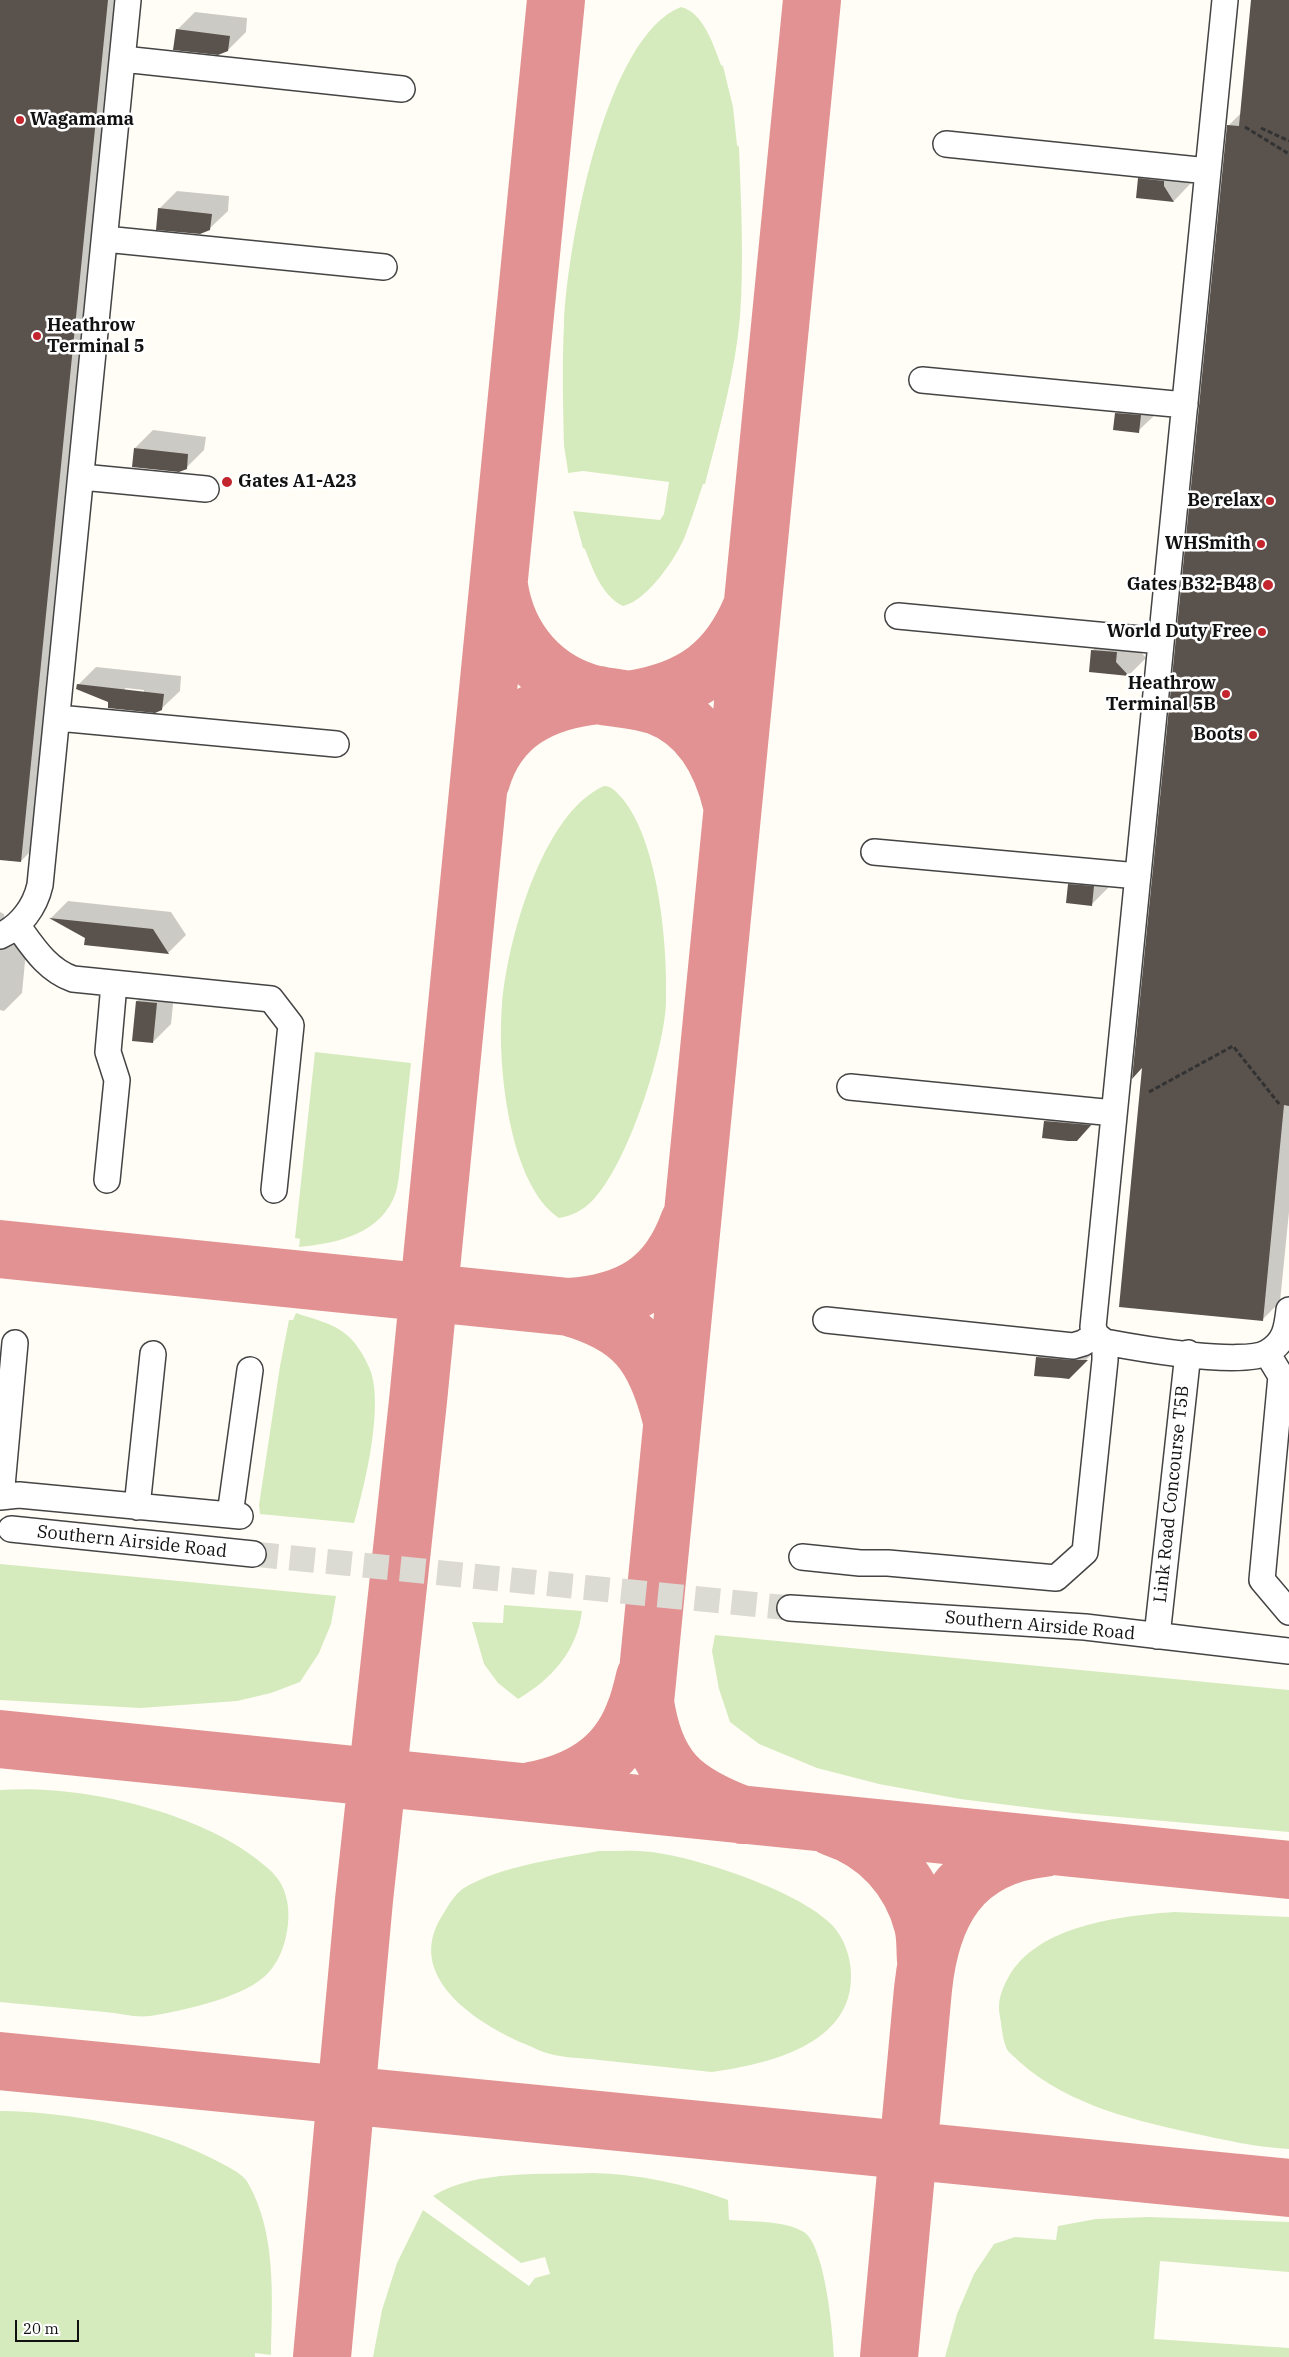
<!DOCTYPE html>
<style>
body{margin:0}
#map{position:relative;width:1289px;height:2357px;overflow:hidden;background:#fffdf5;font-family:"IBM Plex Serif",serif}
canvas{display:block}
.scale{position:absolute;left:15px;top:2320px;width:64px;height:22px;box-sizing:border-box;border:2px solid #111;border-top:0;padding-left:6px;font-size:15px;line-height:18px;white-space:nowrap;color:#111;-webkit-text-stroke:4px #fff;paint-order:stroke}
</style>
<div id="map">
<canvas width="1289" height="2357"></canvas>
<div class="scale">20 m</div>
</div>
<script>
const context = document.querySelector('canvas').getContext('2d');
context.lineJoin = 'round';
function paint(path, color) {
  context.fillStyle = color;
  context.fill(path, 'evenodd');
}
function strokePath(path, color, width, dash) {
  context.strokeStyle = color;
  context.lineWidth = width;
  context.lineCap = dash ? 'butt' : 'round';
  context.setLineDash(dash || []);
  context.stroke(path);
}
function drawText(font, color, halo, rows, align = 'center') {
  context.font = font + ' "IBM Plex Serif",serif';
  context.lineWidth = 5;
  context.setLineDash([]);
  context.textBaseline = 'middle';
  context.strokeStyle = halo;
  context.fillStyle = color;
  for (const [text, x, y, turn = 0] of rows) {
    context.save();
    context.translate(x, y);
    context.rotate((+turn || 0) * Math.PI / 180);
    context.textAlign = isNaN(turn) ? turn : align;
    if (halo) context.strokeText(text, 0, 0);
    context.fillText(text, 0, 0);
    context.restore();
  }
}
paint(new Path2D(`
 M681,7C703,12 714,46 721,65L723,66L733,107L737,145L739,147C741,203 744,260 740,317C735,373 719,430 705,484H703C697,501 692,519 685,536C677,557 647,601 623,606C602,596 593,570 585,549L583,548L573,511L660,520L664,514L669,482L583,471L568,473C568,467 565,454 564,445C563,404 562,364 564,324C567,247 605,36 681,7Z
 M604,786C612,786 616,792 622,798C659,842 668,947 666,1003C664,1052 627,1166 592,1201C583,1210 572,1216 559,1218C508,1184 497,1061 502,1005C507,942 542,813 604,786Z
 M315,1052L411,1063C408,1091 405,1118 402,1146C400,1161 400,1177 396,1192C382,1234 338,1243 299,1247L300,1239L295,1238Z
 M296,1313C313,1319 334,1323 348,1336C358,1345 366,1359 371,1372C383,1409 365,1485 354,1523L260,1514L259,1505L280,1366L289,1320H293Z
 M0,1564L336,1596L331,1624L319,1653L300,1682L271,1693L237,1701L140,1708L0,1700Z
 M504,1605L582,1611C577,1651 552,1679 518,1699L498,1683L484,1664L472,1622L503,1623Z
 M715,1635L1289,1690V1832L1073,1813L960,1799L879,1784L817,1768L759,1744L730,1722L719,1689L712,1651Z
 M0,1790C83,1784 210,1813 272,1872C286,1886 290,1905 288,1924C286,1942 281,1958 269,1972C248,1997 182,2011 150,2016C136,2018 119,2013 105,2012C70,2009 35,2005 0,2002Z
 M599,1851C616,1851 634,1850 652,1852C699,1858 799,1891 832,1925C844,1937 851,1958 851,1974C853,2045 768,2064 712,2072C674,2068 636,2064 599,2060C583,2058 565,2058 550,2054C541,2052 533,2047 525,2044C480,2025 407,1980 439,1921C445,1911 454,1894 464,1888C501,1866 556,1859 599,1851Z
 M1174,1912L1289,1917V2149C1256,2147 1224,2140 1192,2133C1127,2119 1059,2102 1010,2053C1003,2047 1002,2027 1000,2017C997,2002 1001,1991 1008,1978C1037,1925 1120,1916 1174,1912Z
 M0,2111C74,2112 156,2128 221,2163C230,2168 243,2174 248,2183C277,2234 272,2299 271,2355L255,2353V2357H0Z
 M593,2173C639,2174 686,2184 728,2200L729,2220C752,2222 783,2220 804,2232C825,2246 833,2332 834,2357H373L382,2310L397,2263L423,2210L529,2286L535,2278L550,2274L545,2257L521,2263L433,2196C477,2169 543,2175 593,2173Z
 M1148,2217L1289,2222V2272L1160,2261L1154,2339L1289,2348V2357H945L957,2314L974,2274L994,2244L1015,2237L1056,2240L1058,2226L1096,2219Z`), '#d5ebbd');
paint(new Path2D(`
 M0,0H123L39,843L21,861L0,859Z
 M1252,0H1289V1212L1280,1302L1262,1320L1228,126L1241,113Z
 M195,12L247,18L246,32L228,50L177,30Z
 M1157,161L1181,168L1191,183L1174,201L1138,197L1139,179Z
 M177,191L229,196L228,211L209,229L159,209Z
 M1134,396L1156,414L1138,431L1116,413Z
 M153,430L206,437L204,450L186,468L135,448Z
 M1110,632L1133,643L1146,658L1129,675L1090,671L1093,650Z
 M96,667L181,676L180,691L161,709L110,702L78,685ZM125,688L144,690V693L125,691Z
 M1087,867L1111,869L1109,887L1091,905L1069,885Z
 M68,901L171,912L186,935L168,953L86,937L51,918Z
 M0,912L4,914L5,924L28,931L22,993L4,1011L0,1010Z
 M155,983L175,985L171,1024L153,1042L137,1001Z
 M1063,1103L1095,1122L1077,1140L1045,1121Z
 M1055,1339L1103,1343L1069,1377L1037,1357Z`), '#0003');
strokePath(new Path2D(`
 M499,586C507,640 543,682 597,695C618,699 637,699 657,706C700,722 722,763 732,805
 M634,699C692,689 728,664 751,609
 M481,781C497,724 543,700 599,695
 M0,1249L569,1307C629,1303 668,1281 689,1222
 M569,1307C633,1325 655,1354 671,1417
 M0,1739L1289,1870
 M531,1791C578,1782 616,1761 634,1714C639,1703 642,1690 645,1677
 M743,1815C682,1792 655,1769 645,1702L812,0
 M832,1827C878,1842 911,1878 923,1925C926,1936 925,1948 926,1960
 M0,2061L1289,2188
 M322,2357L364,1900L418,1401L556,0
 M889,2357L923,1989C931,1913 961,1857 1044,1848`), '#e29292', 58);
paint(new Path2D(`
 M0,0H108L21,862L0,860Z
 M1251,0H1289V1106L1284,1105L1263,1321L1119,1307L1142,1068L1132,1079L1227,125L1239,126Z
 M176,29L230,36L228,51L218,55L173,50Z
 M1138,178L1164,181V186L1174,202L1136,198Z
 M158,208L212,214L210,230L200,234L156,230Z
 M1115,413L1141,415L1139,433L1113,430Z
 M134,448L188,454L187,469L179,472L132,467Z
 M1091,650L1117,652L1116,662L1129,676L1089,672Z
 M77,684L164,694L162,710L155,713L108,708V702L76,689Z
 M1068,884L1094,886L1092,906L1066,903Z
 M49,918L153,929L169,954L84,945L85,938Z
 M136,1001L157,1003L153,1043L132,1041Z
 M1044,1121L1091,1125L1077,1141H1068L1042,1138Z
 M1036,1357L1072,1360H1088L1069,1379L1061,1378L1034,1376Z`), '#5a524d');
strokePath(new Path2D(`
 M253,1554L790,1608`), '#dbdad3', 25, [25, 12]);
const minor = new Path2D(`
 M1225,0L1093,1327L1096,1335L1105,1342C1137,1348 1244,1367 1268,1352C1285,1342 1287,1328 1289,1310
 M123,59L402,89
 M946,144L1208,171
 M105,239L384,267
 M922,380L1185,405
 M82,477L206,489
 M898,616L1161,641
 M58,718L336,744
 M874,852L1138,876
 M17,925C33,947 47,970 73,979L271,999L291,1025L274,1190
 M0,936C21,926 35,907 40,885L128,0
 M850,1087L1114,1113
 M107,1180L117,1080L108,1052L114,984
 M826,1320L1073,1346L1083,1343L1096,1335
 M1267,1353L1281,1376L1262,1580L1289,1612
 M0,1497L19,1495L240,1516
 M1,1497L15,1343
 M137,1507L153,1354
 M230,1515L250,1370
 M11,1529L253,1554
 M802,1557L860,1563H888L1056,1578L1085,1552L1105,1360V1342
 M790,1608L1085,1627L1289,1651
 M1157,1636L1188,1353`);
strokePath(minor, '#444', 28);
strokePath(new Path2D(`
 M1245,127L1289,154
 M1261,128L1289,141
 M1149,1092L1233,1046L1280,1105`), '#333', 3, [5, 2.5]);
strokePath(minor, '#fff', 25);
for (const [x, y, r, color] of [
 [20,120,5,"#c4262e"],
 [37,336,5,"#c4262e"],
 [227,482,6,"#c4262e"],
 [1270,501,5,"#c4262e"],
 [1261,544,5,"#c4262e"],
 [1268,585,6,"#c4262e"],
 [1262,632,5,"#c4262e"],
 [1226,694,5,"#c4262e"],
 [1253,735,5,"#c4262e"]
]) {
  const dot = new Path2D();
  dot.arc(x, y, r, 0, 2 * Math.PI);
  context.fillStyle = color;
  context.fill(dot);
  strokePath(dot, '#fff', 2);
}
drawText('bold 18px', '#111', '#fff', [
 ["Wagamama",30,120,"left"],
 ["Heathrow",47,326,"left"],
 ["Terminal 5",47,347,"left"],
 ["Gates A1-A23",238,482,"left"],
 ["Be relax",1260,501],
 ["WHSmith",1251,544],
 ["Gates B32-B48",1257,585],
 ["World Duty Free",1252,632],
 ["Heathrow",1216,684],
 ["Terminal 5B",1216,705],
 ["Boots",1243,735]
], 'right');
drawText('18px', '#111', '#fff', [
 ["Link Road Concourse T5B",1172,1494,-84],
 ["Southern Airside Road",132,1542,6],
 ["Southern Airside Road",1040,1626,5]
]);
</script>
